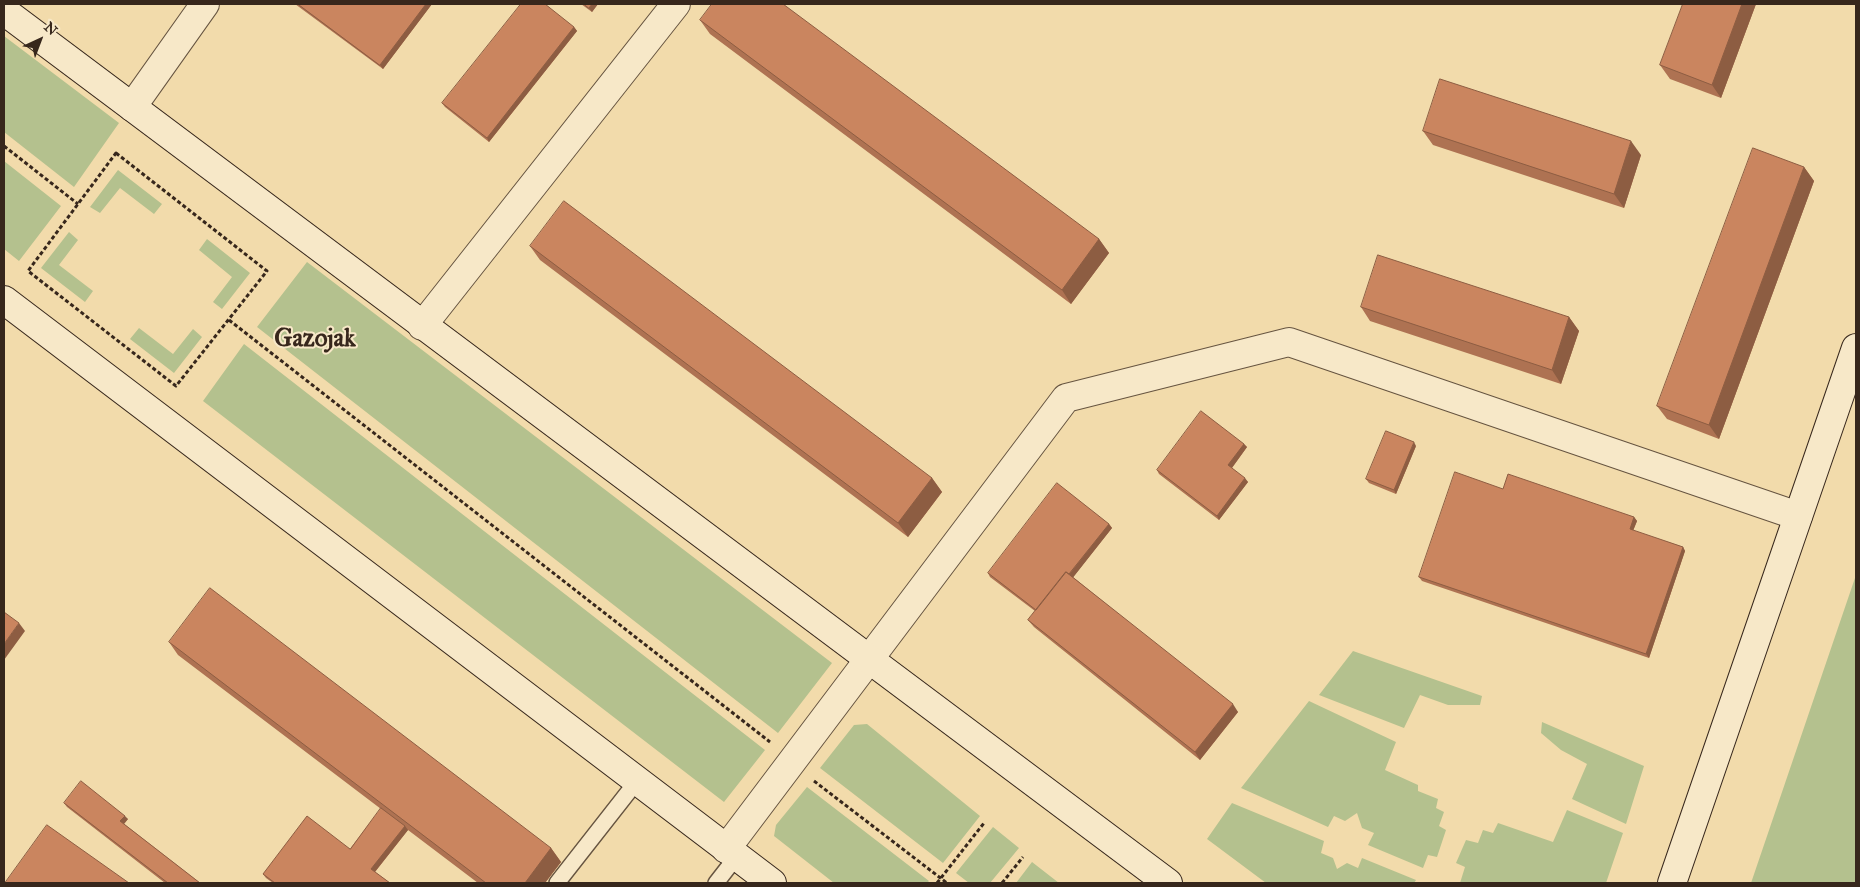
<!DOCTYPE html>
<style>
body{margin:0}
#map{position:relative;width:1860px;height:887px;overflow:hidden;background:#f2dbab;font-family:"IM FELL Great Primer",serif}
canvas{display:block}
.frame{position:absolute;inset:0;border:5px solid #37271c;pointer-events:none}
.north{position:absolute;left:15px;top:15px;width:50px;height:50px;-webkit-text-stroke:4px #f7e8c8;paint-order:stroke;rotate:43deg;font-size:14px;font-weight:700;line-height:20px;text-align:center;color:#37271c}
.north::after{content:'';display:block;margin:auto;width:18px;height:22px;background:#37271c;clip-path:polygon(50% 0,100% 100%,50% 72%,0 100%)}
</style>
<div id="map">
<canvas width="1860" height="887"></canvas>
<div class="frame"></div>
<div class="north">N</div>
</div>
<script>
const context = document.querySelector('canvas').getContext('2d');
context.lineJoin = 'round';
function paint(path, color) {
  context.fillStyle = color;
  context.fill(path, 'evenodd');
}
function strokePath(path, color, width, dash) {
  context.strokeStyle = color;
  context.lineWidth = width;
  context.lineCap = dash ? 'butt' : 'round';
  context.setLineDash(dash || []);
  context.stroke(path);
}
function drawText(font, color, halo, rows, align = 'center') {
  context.font = font + ' "IM FELL Great Primer",serif';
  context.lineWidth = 4;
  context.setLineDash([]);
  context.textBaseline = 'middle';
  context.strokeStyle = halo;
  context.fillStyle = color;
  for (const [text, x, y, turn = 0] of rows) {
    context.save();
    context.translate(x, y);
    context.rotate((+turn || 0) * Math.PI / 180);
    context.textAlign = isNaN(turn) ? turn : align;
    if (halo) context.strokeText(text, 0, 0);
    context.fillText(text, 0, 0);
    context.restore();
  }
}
paint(new Path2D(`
 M4,36L119,123L74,187L4,132Z
 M4,161L61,206L19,261L4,249Z
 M118,170L162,204L154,214L120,188L100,213L90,207Z
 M69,232L78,240L59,265L93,291L85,302L41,268Z
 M207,239L250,273L222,309L213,302L232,277L199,250Z
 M307,262L832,663L778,733L257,327Z
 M139,328L173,354L193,329L202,337L174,373L130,339Z
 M244,344L765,750L724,802L203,401Z
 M1856,575V883H1751Z
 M1353,651L1482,696L1480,705H1448L1420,695L1404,728L1319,695Z
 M1309,701L1396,742L1385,770L1418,785V791L1438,799L1436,808L1444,812L1439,826L1446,830L1437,857L1428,855L1423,868L1368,845L1374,833L1362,828L1357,813L1345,821L1334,816L1328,827L1241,788Z
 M1542,722L1644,766L1626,824L1572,799L1587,764L1561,750L1541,733Z
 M867,724L980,816L943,863L820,768L854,725Z
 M807,787L929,881L927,883H834L774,836L776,825Z
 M1232,803L1324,841L1321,853L1333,858L1337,869L1347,863L1358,868L1362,858L1416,880L1414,883H1266L1207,839Z
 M1567,810L1623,833L1606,883H1460L1465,867L1456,863L1466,840L1478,843L1483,830L1493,833L1498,823L1553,842Z
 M993,827L1019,848L990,883H969L956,873Z
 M1032,862L1059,883H1016Z`), '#b4c18e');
const lane = new Path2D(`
 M557,883L637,781
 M716,883L737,856`);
const street = new Path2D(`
 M132,107L205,4
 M422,326L676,4
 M726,849L1066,398L1289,342L1798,516`);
const secondary = new Path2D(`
 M4,11L1168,883
 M4,300L772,883
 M1672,883L1856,348`);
strokePath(lane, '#665440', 18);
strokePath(street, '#665440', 30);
strokePath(secondary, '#37271c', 30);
strokePath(new Path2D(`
 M4,146L78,204
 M116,153L267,271L176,386L28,271Z
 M229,320L770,742
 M814,781L947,883
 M937,883L984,823
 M1002,883L1023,857`), '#37271c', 3, [4, 2.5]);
strokePath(lane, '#f7e8c8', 15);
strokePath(street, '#f7e8c8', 28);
strokePath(secondary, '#f7e8c8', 28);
paint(new Path2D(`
 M295,4H432L383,69Z
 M581,4H598L592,12Z
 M1683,4H1756L1721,98L1670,79L1660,65Z
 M700,20L1099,239L1109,253L1071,304L710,34Z
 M574,27L577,31L489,142L445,107L442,103Z
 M1423,131L1641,155L1624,208L1433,145Z
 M1804,167L1814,181L1719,439L1667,419L1657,406Z
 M530,246L932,478L942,492L908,537L540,260Z
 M1361,307L1569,317L1579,331L1561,384L1370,321Z
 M1244,444L1247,447L1232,468L1248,482L1219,520L1159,474L1157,470Z
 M1416,446L1396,494L1369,483L1366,479Z
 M1503,489L1634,517L1637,521L1633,531L1683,547L1685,551L1649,658L1422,581L1419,577Z
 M1109,524L1112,528L1073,577L1238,712L1200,760L1034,627L1028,620L1035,611L990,577L988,573Z
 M169,642L551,848L561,862L545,883H478L408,830L375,872L390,883H273L266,878L263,874L350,849L381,809L178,655Z
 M64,803L128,819L124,824L200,883H165L67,807Z`), '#ae7252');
paint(new Path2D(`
 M426,4H432L383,69L380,65Z
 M592,4H598L592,12L589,8Z
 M1742,4H1756L1721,98L1712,85Z
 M574,27L577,31L489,142L487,138Z
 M1631,141L1641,155L1624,208L1614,194Z
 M1804,167L1814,181L1719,439L1709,425Z
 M1099,239L1109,253L1071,304L1062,290Z
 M1569,317L1579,331L1561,384L1552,370Z
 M1414,442L1416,446L1396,494L1394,490Z
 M1244,444L1247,447L1231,469L1228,465Z
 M932,478L942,492L908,537L898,523Z
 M1245,478L1248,482L1219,520L1217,516Z
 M1634,517L1637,521L1632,533L1630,529Z
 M1109,524L1112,528L1042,617L1039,613Z
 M1683,547L1685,551L1649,658L1646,654Z
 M19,623L25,631L4,660V644Z
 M1233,704L1238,712L1200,760L1195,752Z
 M125,816L128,819L123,825L120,821Z
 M405,826L408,830L374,873L371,869Z
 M551,848L561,862L545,883H525Z`), '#8d5d42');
const building = new Path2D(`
 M298,4H426L380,65Z
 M521,4H545L574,27L487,138L442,103Z
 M584,4H592L589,8Z
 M712,4H783L1099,239L1062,290L700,20Z
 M1683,4H1742L1712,85L1660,65Z
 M1440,79L1631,141L1614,194L1423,131Z
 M1753,148L1804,167L1709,425L1657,406Z
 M564,201L932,478L898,523L530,246Z
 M1378,255L1569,317L1552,370L1361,307Z
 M1201,411L1244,444L1228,465L1245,478L1217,516L1157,470Z
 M1386,431L1414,442L1394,490L1366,479Z
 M1455,472L1503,489L1508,474L1634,517L1630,529L1683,547L1646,654L1419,577Z
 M1057,483L1109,524L1069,574L1066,572L1036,610L988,573Z
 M1066,572L1233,704L1195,752L1028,620Z
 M210,588L551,848L525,883H486L169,642Z
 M4,612L19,623L4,644Z
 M81,781L125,816L120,821L200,883H168L64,803Z
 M381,808L405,826L371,869L390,883H275L263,874L307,816L350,849Z
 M47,825L129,883H5Z`);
paint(building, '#ca855f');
strokePath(building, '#8d5d42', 1);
drawText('bold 25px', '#37271c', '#f7e8c8', [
 ["Gazojak",315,340]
]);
</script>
